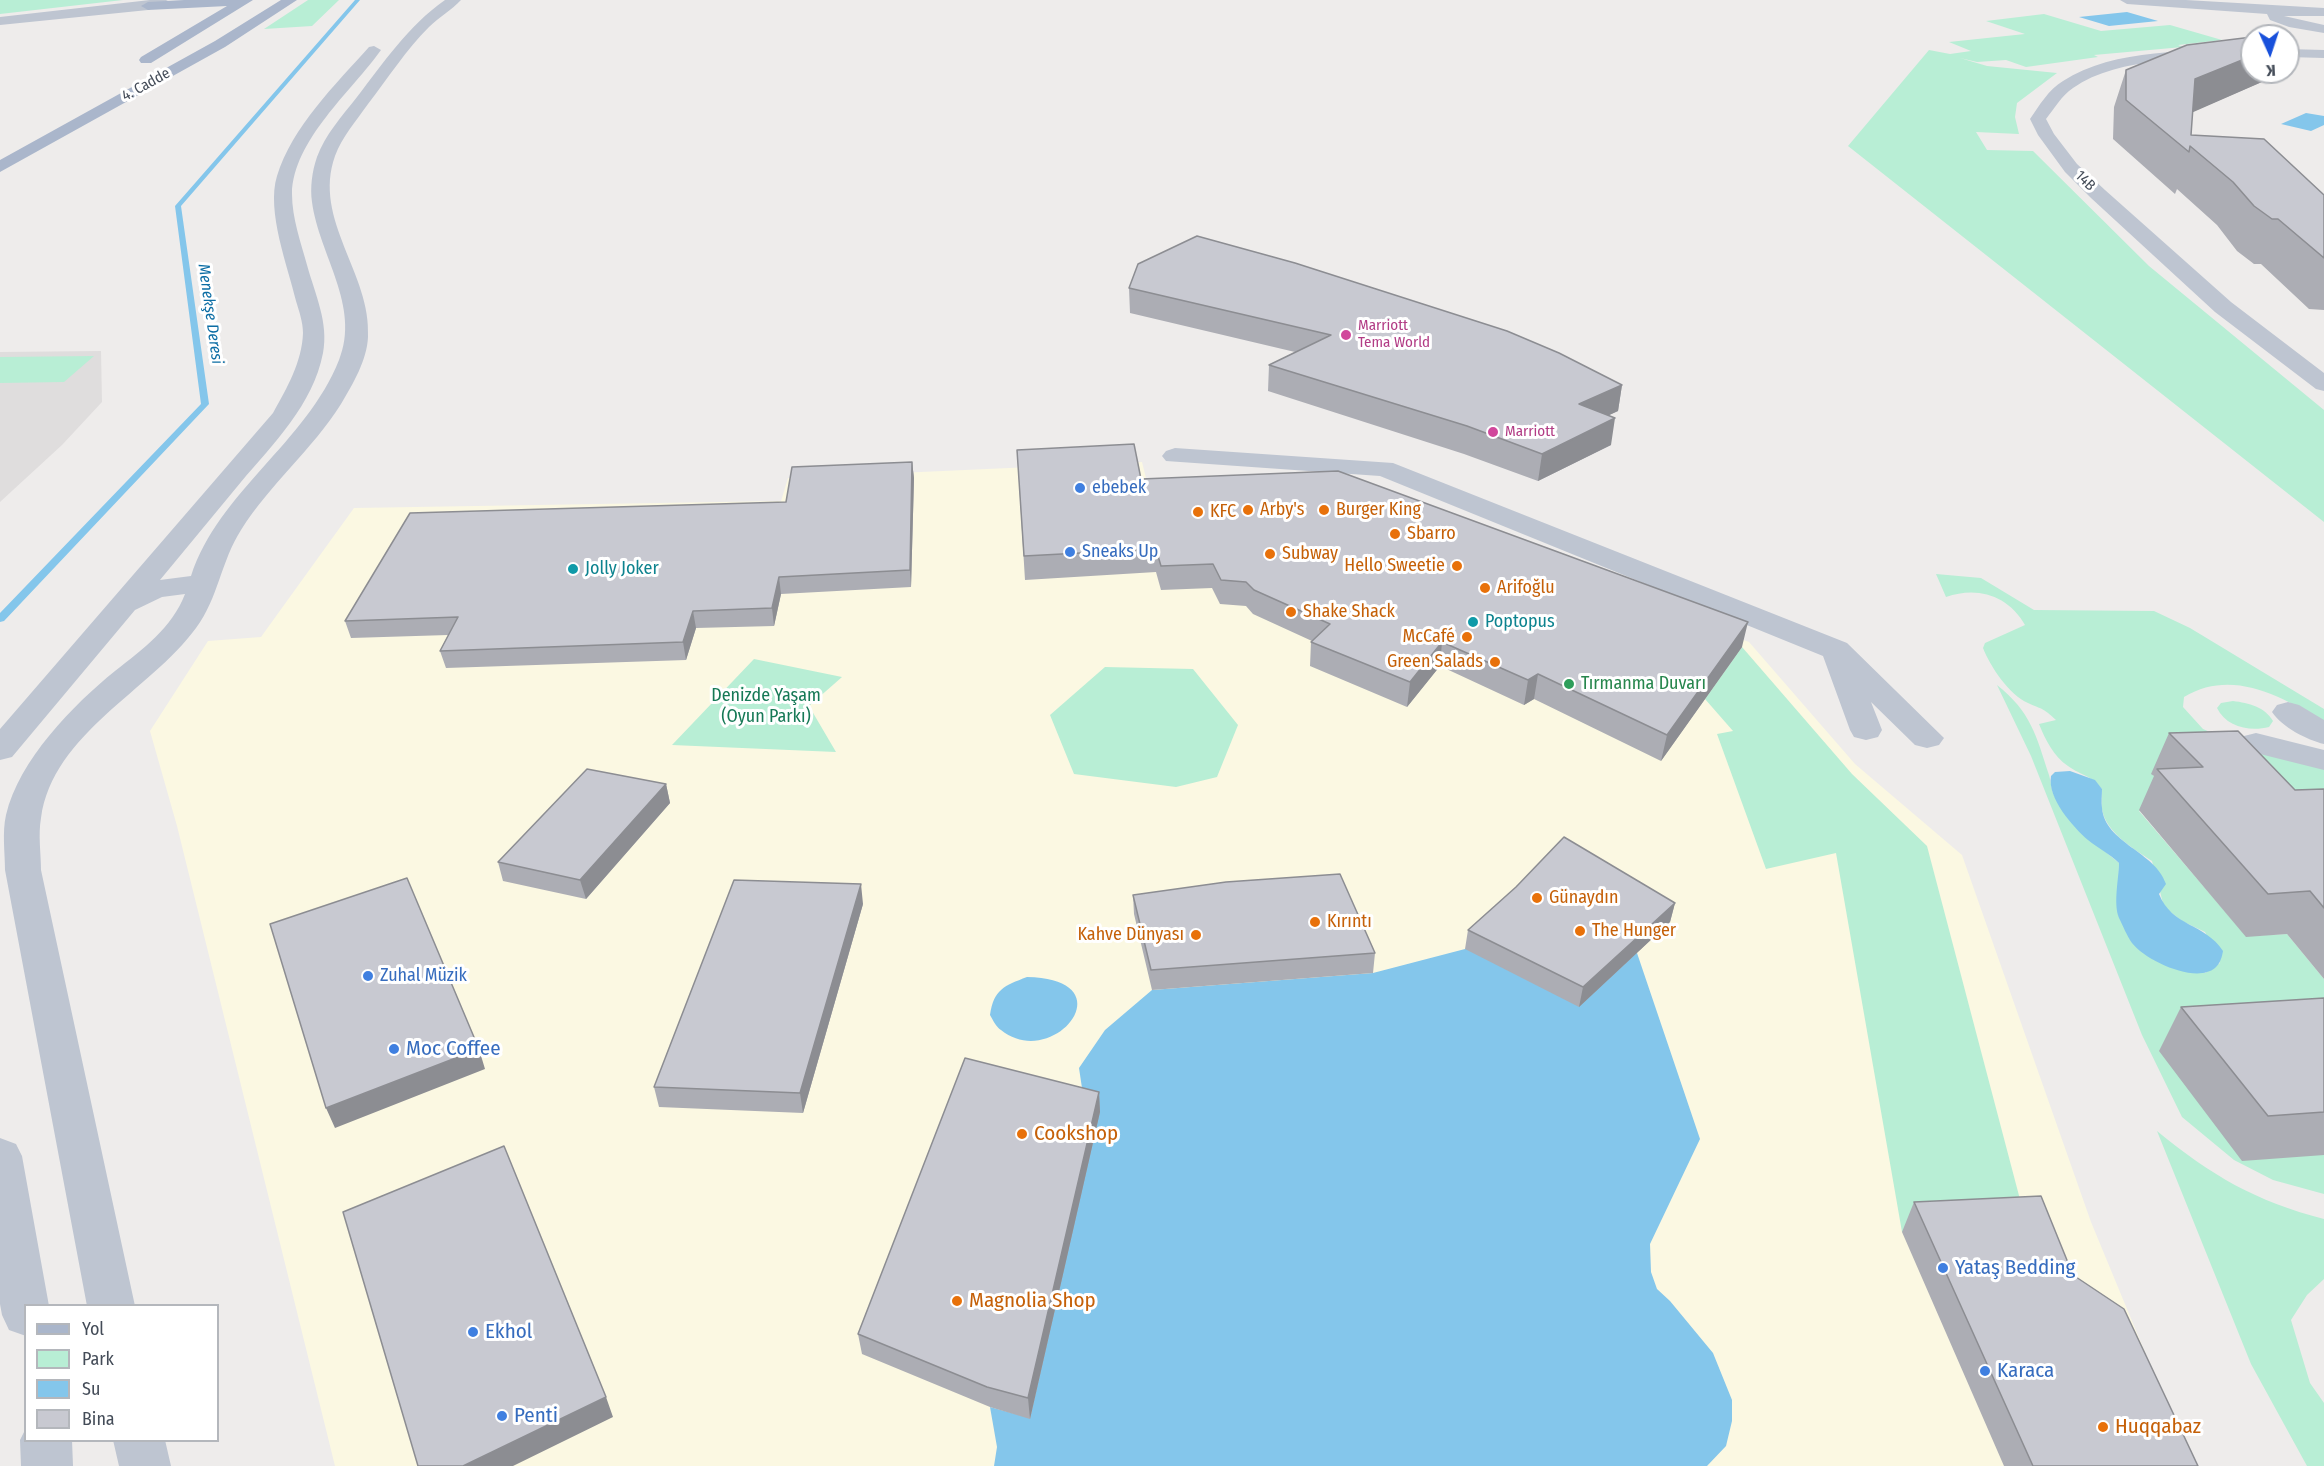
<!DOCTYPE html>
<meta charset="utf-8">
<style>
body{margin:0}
#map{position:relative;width:2324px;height:1466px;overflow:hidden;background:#eeeceb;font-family:"Fira Sans Condensed",sans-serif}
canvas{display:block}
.legend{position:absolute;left:24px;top:1304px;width:195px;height:138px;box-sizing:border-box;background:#fff;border:2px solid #b4b7bc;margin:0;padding:8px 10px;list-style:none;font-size:18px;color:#444c58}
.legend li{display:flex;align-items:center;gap:12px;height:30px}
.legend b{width:30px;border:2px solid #b4b7bc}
.north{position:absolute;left:2240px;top:24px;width:60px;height:60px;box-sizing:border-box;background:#fff;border:2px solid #b4b7bc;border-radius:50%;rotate:177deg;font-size:16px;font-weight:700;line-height:24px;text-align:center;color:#444c58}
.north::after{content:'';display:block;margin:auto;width:21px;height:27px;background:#1850db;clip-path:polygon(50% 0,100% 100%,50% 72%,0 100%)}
</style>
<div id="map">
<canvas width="2324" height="1466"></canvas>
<ul class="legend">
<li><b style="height:8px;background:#aab6cb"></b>Yol</li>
<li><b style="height:16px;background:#b8eed5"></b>Park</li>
<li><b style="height:16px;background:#84c6eb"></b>Su</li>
<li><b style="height:16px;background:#c8c9d1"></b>Bina</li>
</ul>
<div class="north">K</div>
</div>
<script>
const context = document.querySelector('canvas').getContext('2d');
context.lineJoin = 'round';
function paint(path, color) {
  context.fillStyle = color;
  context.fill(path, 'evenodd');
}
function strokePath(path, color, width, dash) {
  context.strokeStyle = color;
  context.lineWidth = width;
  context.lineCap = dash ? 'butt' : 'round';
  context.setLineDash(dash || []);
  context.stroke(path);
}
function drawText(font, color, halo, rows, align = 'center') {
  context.font = font + ' "Fira Sans Condensed",sans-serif';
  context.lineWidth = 6;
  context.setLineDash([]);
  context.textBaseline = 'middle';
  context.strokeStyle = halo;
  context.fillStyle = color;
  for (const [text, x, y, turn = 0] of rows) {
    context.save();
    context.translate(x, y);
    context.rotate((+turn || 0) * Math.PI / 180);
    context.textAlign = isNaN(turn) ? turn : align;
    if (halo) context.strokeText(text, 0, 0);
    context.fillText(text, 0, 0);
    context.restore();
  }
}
paint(new Path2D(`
 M1142,462L1150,494L1343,488L1749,642L1855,764L1962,855L2091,1222L2192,1466H335L177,826L150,731L208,641L261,637L354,508L781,501L788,478Z`), '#fbf8e2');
paint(new Path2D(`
 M101,351L102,402L62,445L0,502V352Z`), '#dfdddd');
paint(new Path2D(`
 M0,0H123L0,14Z
 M308,0H339L312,26L264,29Z
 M2044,14L2101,31L2170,25L2222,40L2178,45L2183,47L2094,55L2098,57L2026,67L2006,60L1977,62L1960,58L1987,66L2057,73L2017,103L2015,117L2019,134L1976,132L1987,150L2033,151L2149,266L2324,410V522L1848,146L1929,50L1950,54L1971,51L1949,42L2025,34L1986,21Z
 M94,356L64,382L0,383V357Z
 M1936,574L1981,578L2034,610L2154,611L2190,628L2324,709V722C2281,696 2232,668 2184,697L2183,707L2203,729L2247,748L2324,769V831L2152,774L2184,808L2139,811L2246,936L2287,934L2324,979V1194L2273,1180L2234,1160L2182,1117L2142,1035L2031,756L1997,685C2031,712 2036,735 2049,775C2051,781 2051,788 2053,793C2069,828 2092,840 2119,863L2118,915L2205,973L2220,963L2205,932L2182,921L2164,907L2152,861C2134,849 2106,833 2102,809C2101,803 2102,795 2102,789C2091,775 2082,776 2068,766C2054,757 2045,739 2039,724L2056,720C2042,707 2043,710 2028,703C2009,695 1990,666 1983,648L1985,643L2025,625C2008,595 1977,586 1946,597Z
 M1742,647L1852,774L1927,846L2027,1226L1902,1232L1836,853L1766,869L1717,734L1733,731L1705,699Z
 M754,659L842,677L809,706L836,752L672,745Z
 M1105,667L1193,669L1238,725L1217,777L1176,787L1074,774L1050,715Z
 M2233,701C2249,703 2265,707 2273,721L2269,727C2250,732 2226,727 2217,708L2221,703Z
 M2157,1131C2212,1176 2255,1201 2324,1219V1279L2307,1295L2291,1320L2310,1383L2324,1403V1466H2307L2251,1364Z`), '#b8eed5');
paint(new Path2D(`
 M2127,12L2158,21L2109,26L2079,17Z
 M2306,113L2324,116V125L2311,131L2281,124Z
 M2070,771L2095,780L2102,789C2102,795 2101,802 2102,808C2105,843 2156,852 2166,884L2159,894C2172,927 2205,923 2223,951C2222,957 2220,964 2215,968C2196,984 2146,961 2132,943C2127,936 2123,926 2119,918C2113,903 2119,878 2119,863C2110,854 2098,848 2088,840C2073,827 2047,798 2051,776L2055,772Z
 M1465,949L1637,953L1700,1139L1650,1244L1651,1272L1657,1289L1670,1301L1713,1353L1732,1400V1421L1726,1446L1707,1466H994L997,1447L990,1407L1030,1418L1099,1112L1085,1108L1079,1068L1105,1030L1152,990L1373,973Z
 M1027,977C1129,979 1053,1072 1001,1030C996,1027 993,1020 990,1015C994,989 1004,986 1027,977Z`), '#84c6eb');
paint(new Path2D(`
 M355,0H360L181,206L209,404L4,621L0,622V613L201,404L175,206Z`), '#84c6eb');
paint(new Path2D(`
 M2120,0H2186L2324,8V16H2284L2324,25V33L2289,27L2270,20L2267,14L2127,4Z
 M2252,49V57C2197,60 2120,55 2073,88C2062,95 2054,109 2046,119L2054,134L2077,164L2105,190L2231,302L2324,373V391L2316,389L2215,312L2091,198L2065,172L2038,135L2030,119C2039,106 2049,89 2063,81C2114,48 2193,51 2252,49Z
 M2288,49L2324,50V58L2288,57Z
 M1175,448L1393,463L1847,643L1944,738L1939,745L1927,748L1915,745L1871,702L1882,730L1878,737L1866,740L1854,737L1850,730L1823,656L1380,476L1166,461L1162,456L1166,451Z
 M2288,702L2299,705L2324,720V744C2307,740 2282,727 2272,712L2277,705Z
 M2256,733L2324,750V770L2244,750L2239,743L2244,736Z`), '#bec5d1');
paint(new Path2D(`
 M150,0H168L148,10L0,25V17Z
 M445,0H461C452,10 439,17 429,27C406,50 388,78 368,104C356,121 342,137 335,156C312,220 372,274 368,337C367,360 353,384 341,404C312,450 270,484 241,530C221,561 218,599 196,628C150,691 53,733 41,818C38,835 41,853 41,870L135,1306H87L5,870C5,852 2,833 6,815C19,760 73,705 115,671C143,649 172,628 185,594L162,597L135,610L12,757L0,760V729L273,413C287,388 302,362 303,333C303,322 299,311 296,301C288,267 266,211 277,176C292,127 335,85 369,47L374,46L381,50C352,91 293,140 292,194C292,218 301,243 307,265C315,294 329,323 323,353C313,405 273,444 241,482C214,515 187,547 160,580L191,576C219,491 306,443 339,360C361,306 319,255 312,202C310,188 312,171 317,157C325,135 342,116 357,97C384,62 408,26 445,0Z
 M0,1138L16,1144L22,1156L49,1306H26V1336L9,1330L2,1315L0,1304Z
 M26,1428V1440H72L73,1466H21L20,1440Z
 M113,1440H165L171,1466H119Z`), '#bec5d1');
paint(new Path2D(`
 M184,0H253L151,63H141L139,60L141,57L227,6L148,10L141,6L148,2Z
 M281,0H297L225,47L0,172V160L215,41Z`), '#aab6cb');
paint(new Path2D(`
 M2126,70L2271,78L2192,112L2191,135L2324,195V310L2309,309L2261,264H2254L2237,251L2217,225L2177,189L2175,194L2113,139L2114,107Z
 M1129,288L1622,385L1618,411L1609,415L1611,445L1538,481L1464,454L1268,391L1269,365L1295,352L1130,313Z
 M1017,450L1141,479L1742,647L1661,761L1534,699L1524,705L1440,666L1407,707L1310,666L1311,642L1312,641L1253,614L1246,606L1220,604L1212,588L1161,590L1156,572L1025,580Z
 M912,462L914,478L911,587L781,594L774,626L696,628L686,660L446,668L440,651L448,635L351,638L345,621L786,502Z
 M2169,733L2295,790L2324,789V979L2287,934L2246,937L2139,810L2154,776L2151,774Z
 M666,784L670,803L586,899L503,881L498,862Z
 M1133,895L1375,953L1373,973L1152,990L1134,914Z
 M1675,903L1670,922L1579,1007L1465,949L1468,930Z
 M863,904L803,1113L659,1107L654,1087Z
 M2324,998V1155L2242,1161L2159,1051L2181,1007Z
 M1099,1092L1100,1112L1030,1419L990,1407L862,1354L858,1334Z
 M1914,1202L2073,1275L2198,1466H2004L1902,1232Z`), '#acadb4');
paint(new Path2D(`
 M2252,56V72H2274L2271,78L2182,117L2195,79Z
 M1622,385L1618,411L1575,431L1579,404Z
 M1615,418L1611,445L1538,481L1542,454Z
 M912,462L914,478L911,587L910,570Z
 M779,577L781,594L774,626L772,608Z
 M693,611L696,628L686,660L683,642Z
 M1748,622L1742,647L1661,761L1667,735Z
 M1442,642L1440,666L1407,707L1410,682Z
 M1538,674L1534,699L1524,705L1528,680Z
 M666,784L670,803L586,899L580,880Z
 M861,884L863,904L803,1113L800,1093Z
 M1675,903L1670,922L1579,1007L1583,987Z
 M479,1049L485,1069L335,1128L326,1108Z
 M1099,1092L1100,1112L1030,1419L1028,1398Z
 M606,1397L613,1417L513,1466H463Z`), '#8c8d92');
const building = new Path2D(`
 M2282,34L2283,36H2262Z
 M2252,37V56L2195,79L2191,135L2264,139L2324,195V258L2278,219H2272L2254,206L2233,182L2190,146L2189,152L2126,100V70L2187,45Z
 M1197,236L1295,263L1507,331L1559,353L1622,385L1579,404L1615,418L1542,454L1467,426L1269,365L1331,335L1129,288L1138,264Z
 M1134,444L1141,479L1338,471L1748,622L1667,735L1538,674L1528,680L1442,642L1410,682L1311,642L1330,624L1254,590L1246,582L1221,580L1213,564L1161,566L1156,549L1024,556L1017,450Z
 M912,462L910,570L779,577L772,608L693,611L683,642L440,651L458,617L345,621L410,513L786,502L792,467Z
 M2238,731L2295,790L2324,789V908L2310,891L2268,894L2157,769L2203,767L2169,733Z
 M587,769L666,784L580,880L498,862Z
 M1564,837L1675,903L1583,987L1468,930L1516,887Z
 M1340,874L1375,953L1151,970L1133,895L1226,882Z
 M407,878L479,1049L326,1108L270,924Z
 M734,880L861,884L800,1093L654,1087Z
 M2324,998V1112L2268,1116L2181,1007Z
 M965,1058L1099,1092L1028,1398L987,1387L858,1334Z
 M504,1146L606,1397L463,1466H418L343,1212Z
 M2041,1196L2073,1275L2124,1309L2198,1466H2033L1914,1202Z`);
paint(building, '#c8c9d1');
strokePath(building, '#8c8d92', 1.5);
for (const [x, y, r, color] of [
 [1346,335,6,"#d1479c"],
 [1493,432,6,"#d1479c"],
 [1080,488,6,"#3f7fe0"],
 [1248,510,6,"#e8710a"],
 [1324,510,6,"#e8710a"],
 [1198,512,6,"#e8710a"],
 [1395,534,6,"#e8710a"],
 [1070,552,6,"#3f7fe0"],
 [1270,554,6,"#e8710a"],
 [1457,566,6,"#e8710a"],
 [573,569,6,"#0f9aa8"],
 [1485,588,6,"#e8710a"],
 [1291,612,6,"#e8710a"],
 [1473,622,6,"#0f9aa8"],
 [1467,637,6,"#e8710a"],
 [1495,662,6,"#e8710a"],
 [1569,684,6,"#2e9e5b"],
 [1537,898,6,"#e8710a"],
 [1315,922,6,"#e8710a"],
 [1580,931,6,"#e8710a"],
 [1196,935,6,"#e8710a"],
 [368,976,6,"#3f7fe0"],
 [394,1049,6,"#3f7fe0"],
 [1022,1134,6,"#e8710a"],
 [1943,1268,6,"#3f7fe0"],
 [957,1301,6,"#e8710a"],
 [473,1332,6,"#3f7fe0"],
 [1985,1371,6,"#3f7fe0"],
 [502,1416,6,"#3f7fe0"],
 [2103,1427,6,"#e8710a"]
]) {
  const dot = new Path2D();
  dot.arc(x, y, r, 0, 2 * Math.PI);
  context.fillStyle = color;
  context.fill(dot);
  strokePath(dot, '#fff', 2);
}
drawText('15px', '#444c58', '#fff', [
 ["4. Cadde",146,85,-29],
 ["14B",2085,181,44]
]);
drawText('15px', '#b23c85', '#fff', [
 ["Marriott",1358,326],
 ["Tema World",1358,343],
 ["Marriott",1505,432]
], 'left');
drawText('italic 16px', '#0c6da4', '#fff', [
 ["Menekşe Deresi",210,314,82]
]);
drawText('18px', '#366cbe', '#fff', [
 ["ebebek",1092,488],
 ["Sneaks Up",1082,552],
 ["Zuhal Müzik",380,976]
], 'left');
drawText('18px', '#c56008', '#fff', [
 ["Arby's",1260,510],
 ["Burger King",1336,510],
 ["KFC",1210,512],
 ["Sbarro",1407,534],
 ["Subway",1282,554],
 ["Hello Sweetie",1445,566,"right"],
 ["Arifoğlu",1497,588],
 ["Shake Shack",1303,612],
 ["McCafé",1455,637,"right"],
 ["Green Salads",1483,662,"right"],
 ["Günaydın",1549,898],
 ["Kırıntı",1327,922],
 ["The Hunger",1592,931],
 ["Kahve Dünyası",1184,935,"right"]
], 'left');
drawText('18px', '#0d838f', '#fff', [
 ["Jolly Joker",585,569],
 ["Poptopus",1485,622]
], 'left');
drawText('18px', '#27864d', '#fff', [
 ["Tırmanma Duvarı",1581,684]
], 'left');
drawText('18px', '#167956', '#fff', [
 ["Denizde Yaşam",766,696],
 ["(Oyun Parkı)",766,717]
]);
drawText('21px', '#366cbe', '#fff', [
 ["Moc Coffee",406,1049],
 ["Yataş Bedding",1955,1268],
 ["Ekhol",485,1332],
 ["Karaca",1997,1371],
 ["Penti",514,1416]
], 'left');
drawText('21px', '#c56008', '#fff', [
 ["Cookshop",1034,1134],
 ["Magnolia Shop",969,1301],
 ["Huqqabaz",2115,1427]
], 'left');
</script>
